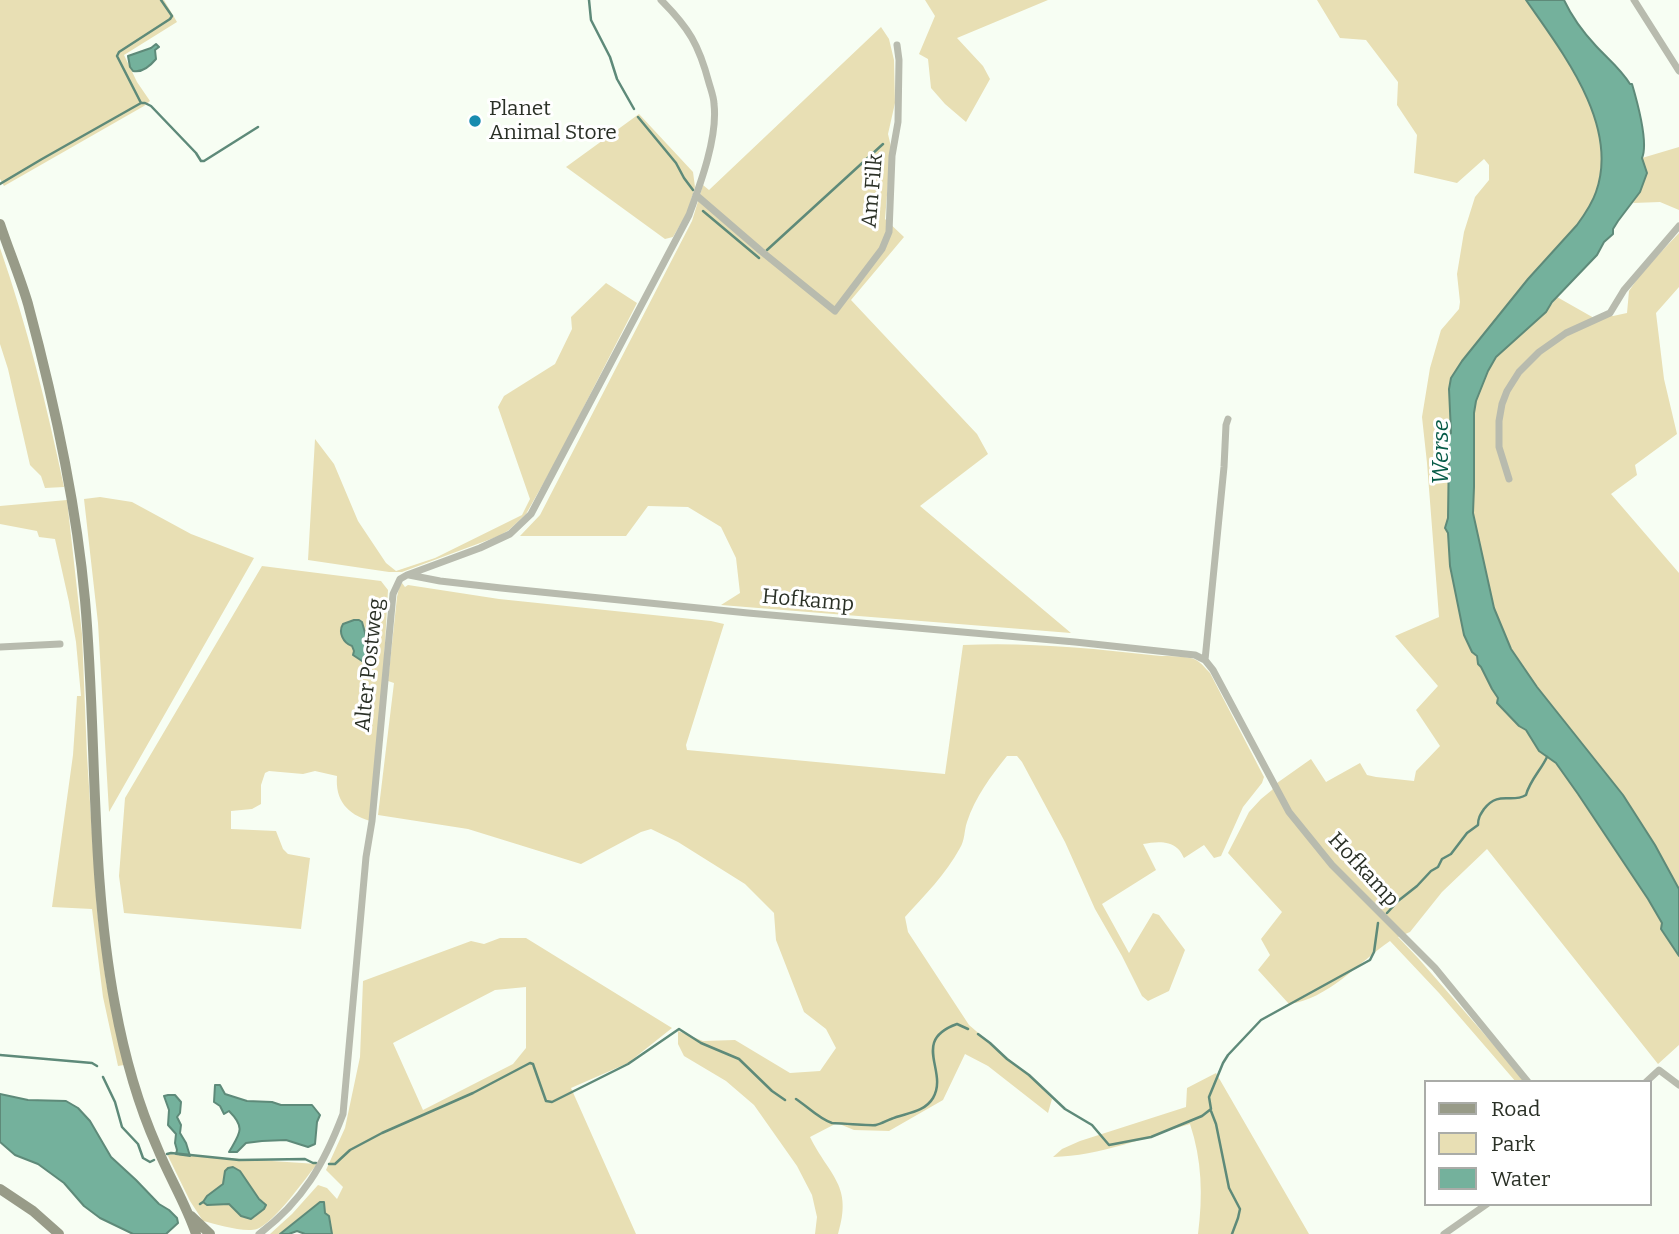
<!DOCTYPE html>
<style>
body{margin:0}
#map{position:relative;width:1679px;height:1234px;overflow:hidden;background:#f7fef3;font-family:Bitter,serif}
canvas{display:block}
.legend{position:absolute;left:1424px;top:1080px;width:228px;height:126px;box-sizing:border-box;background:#fff;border:2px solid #aaaca8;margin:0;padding:9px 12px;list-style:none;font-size:21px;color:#2a3026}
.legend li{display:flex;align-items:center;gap:14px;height:35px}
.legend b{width:35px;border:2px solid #aaaca8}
</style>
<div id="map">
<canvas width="1679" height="1234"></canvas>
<ul class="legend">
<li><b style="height:9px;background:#989b88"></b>Road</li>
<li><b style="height:19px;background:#e8dfb4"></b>Park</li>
<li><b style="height:19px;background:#74b19c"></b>Water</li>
</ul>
</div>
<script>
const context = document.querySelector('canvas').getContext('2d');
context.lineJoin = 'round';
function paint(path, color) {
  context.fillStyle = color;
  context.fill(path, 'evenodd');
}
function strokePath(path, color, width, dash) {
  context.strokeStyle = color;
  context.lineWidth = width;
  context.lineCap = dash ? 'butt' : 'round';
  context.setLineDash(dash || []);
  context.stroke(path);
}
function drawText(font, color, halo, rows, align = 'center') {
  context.font = font + ' Bitter,serif';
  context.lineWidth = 6;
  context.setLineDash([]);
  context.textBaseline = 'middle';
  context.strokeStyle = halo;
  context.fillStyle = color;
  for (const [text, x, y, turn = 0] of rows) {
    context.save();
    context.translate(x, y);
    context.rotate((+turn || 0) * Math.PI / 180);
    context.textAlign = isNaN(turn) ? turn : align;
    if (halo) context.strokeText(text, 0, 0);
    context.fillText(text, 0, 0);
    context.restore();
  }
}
paint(new Path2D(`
 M0,0H164L177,22L124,55L137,82L150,101L144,106L4,186L0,179Z
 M925,0H1048L957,38L983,66L990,79L966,122L945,104L931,88L928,59L919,54L935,16Z
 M1317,0H1526C1562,54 1620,123 1596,192C1592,204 1585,214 1577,225L1528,279L1462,360L1451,378L1449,389L1451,433L1448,436L1449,447L1448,518L1445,528L1448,533L1450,566L1464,635C1468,646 1477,653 1478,664L1481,667L1511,717L1519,726L1526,730L1539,751L1556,763L1578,794L1648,899L1662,924L1661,929L1679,954V1045L1658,1064L1487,849L1442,892L1410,932L1398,937L1418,958L1526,1082H1516L1439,993L1390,941C1358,963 1328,999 1289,1004L1258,970L1270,955L1261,939L1282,912L1228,853L1249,812L1261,799L1272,790L1277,783L1311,759L1326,782L1360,763L1367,775L1376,777L1414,781L1416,771L1440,746L1416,710L1438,686L1395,636L1439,617L1427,463L1422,417L1430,368L1441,330L1459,309L1460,302L1457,274L1464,232L1475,197L1489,180V165L1484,159L1457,183L1414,173L1417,135L1397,105L1398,82L1366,40L1340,38Z
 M881,27L889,39L894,60L895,103L888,134L891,147L885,219L904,237L851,300L977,434L988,454L920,506L1071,633L721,605L740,593L736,558L721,527L688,507L648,506L626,536H520L540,515L692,221L703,185L709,190Z
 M639,114L693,172L695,187L687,213L673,237L665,239L566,167Z
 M1679,147V210L1660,202L1633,203L1640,192L1647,173L1642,158Z
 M1679,233V287L1656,313L1664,379L1677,434L1635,465L1637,475L1611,494L1679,573V889L1655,845L1623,795L1537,687L1511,649L1494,608L1473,513L1474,487V413L1476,401L1488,370L1496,357L1546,312L1557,297L1594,318L1605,313L1613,316L1627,313L1629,291L1642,272Z
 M0,248C27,326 47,406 64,487L45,488L41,476L30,465L8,369L0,344Z
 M606,283L637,303L555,463L526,514L509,530L499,536L402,572H389L308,560L315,439L334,464L358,521L386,563L396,571L435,558L522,515L530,499L498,407L504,396L555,364L572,329L571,317Z
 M100,497L132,502L191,534L254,558L109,812L98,623L84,499Z
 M67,500L82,634L87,756L97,910L106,982L124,1065L118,1066L103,997L92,909L52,907L73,755L77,696H81L76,642L69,602L55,539L39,537L37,531L0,524V506Z
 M262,566L381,581L388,590L384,661L370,821C347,814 335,800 337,776L315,771L303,774L269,771L265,773L261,785V804L252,809L231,811V829L276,831L283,849L288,854L310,858L301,929L124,913L119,876L125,798Z
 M402,583L405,587L408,585L499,599L711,621L724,624L686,745L687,750L945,774L963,645C1026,642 1089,648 1151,655C1163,657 1183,655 1194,659C1201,662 1205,668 1210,673L1264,777L1262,783L1243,807L1221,856L1214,858L1204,845L1184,858C1182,855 1181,851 1177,848C1168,840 1154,842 1143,844L1156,870L1102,904L1129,953L1153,913L1159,915L1185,950L1169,991L1148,1001L1142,996L1122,956L1095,909L1065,842L1022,762L1017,756H1007C991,776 975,797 967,822C964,831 965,840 960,848C946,874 924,896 905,917L908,932L969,1025L1037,1083L1052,1099L1048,1113L988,1066L965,1054L943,1100L889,1131L854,1130L837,1123L810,1137C830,1177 853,1185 838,1234H815L817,1217L812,1195L797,1166L754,1105L726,1081L684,1056L678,1044V1031L703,1041L735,1040L790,1073L820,1071L836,1048L826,1029L804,1012L776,940L774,913L745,884L678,842L651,829L641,832L581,864L468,829L378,815L394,683L388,681L397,597L399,588Z
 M500,938H526L672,1028L628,1063L571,1088L636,1234H332L329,1216L325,1213V1206L320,1202L280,1234H270L292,1214L318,1185L327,1188L337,1199L343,1187L326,1170L345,1128L360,1057L363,981L471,941L484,944ZM526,987V1048L513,1064L423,1110L393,1043L495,990Z
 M1216,1073L1309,1234H1198C1203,1196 1202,1160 1190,1124C1146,1137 1100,1156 1053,1157L1062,1149L1080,1141L1186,1107L1187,1088Z
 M167,1154L317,1164C305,1179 274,1223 257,1229C244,1233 216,1224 203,1221L190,1201ZM233,1167C247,1174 251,1193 264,1202L255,1217L251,1219L241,1216L229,1204L207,1196L223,1184Z`), '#e8dfb4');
const water = new Path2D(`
 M1526,0H1564C1572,17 1583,32 1596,46C1609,60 1620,68 1630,84H1632C1637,101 1649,142 1642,158L1647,173L1640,192L1618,221L1613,229V234L1604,242L1597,255L1552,302L1546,312L1496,357L1488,371L1476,401L1474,413V487L1473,513L1494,608L1511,649L1537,687L1623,795L1655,845L1679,889V956L1661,929L1662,923L1648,899L1578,794L1556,763L1539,751L1526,730L1519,726L1497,703L1498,698L1492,689L1481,667L1478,664L1477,656L1472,652L1464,635L1450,566L1448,533L1445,528L1448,518L1449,447L1448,436L1451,433L1449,389L1451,378L1462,361L1528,279L1577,225C1585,214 1592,204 1596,192C1620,125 1562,52 1526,0Z
 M156,44L159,47L155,50L156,59C151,65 142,73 133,71L130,67L128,56L151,48Z
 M354,620H359L362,622L371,654L367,660L362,661L353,655L354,651L352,646C343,643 338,632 343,624Z
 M215,1085H220L225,1094L247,1101L272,1102L281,1105H312L320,1115L317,1122L315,1144L308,1147L286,1140L262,1141L246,1143L237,1152H229C240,1133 246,1128 229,1111L224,1114L220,1106L214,1102Z
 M0,1094L28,1100L66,1101L78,1108L90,1121L111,1157L136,1180L159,1204L169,1210L177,1218L178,1223L166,1234H133L100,1218L84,1206L64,1183L38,1164L15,1155L0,1142Z
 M168,1095H175L181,1102L180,1113L177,1117L181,1125L180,1133L186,1143L190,1156L176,1154L177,1150L175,1143L176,1134L168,1125L169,1110L164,1096Z
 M233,1167L240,1171L259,1199L266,1205L264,1209L251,1219L241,1216L229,1204L207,1205L203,1202L207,1196L223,1184L225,1171L228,1168Z
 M320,1202H324L325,1213L329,1216L332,1234H305L297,1231L289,1234H280Z`);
paint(water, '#74b19c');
strokePath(water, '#5e8a79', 2);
strokePath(new Path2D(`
 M589,0L591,20L610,57L617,79L634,109
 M142,103H145L151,106L196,153L201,161H204L258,127
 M638,117L676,163L684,178L693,190
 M0,184L42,159L141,103L117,56L119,52L170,19L172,16L161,0
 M703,211L759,258
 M767,250L883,144
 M1387,913L1398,901L1417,886L1431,871L1438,867L1442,859L1451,854L1467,833L1478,825C1478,818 1480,815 1484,809C1499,790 1511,804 1526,795C1530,780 1541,770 1547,757
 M978,1034L990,1043L1007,1059L1029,1075L1065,1109L1092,1125L1109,1145L1151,1137L1202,1116L1211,1109L1209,1097L1223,1063L1228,1055L1261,1020L1370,960L1374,952L1378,923
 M0,1055L92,1063L97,1066
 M103,1077L115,1102L122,1127L138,1144L143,1158L150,1162L154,1160
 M796,1099C807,1106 819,1119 832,1123C835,1123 873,1126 876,1125C881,1124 886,1121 891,1119C905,1113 924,1113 933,1098C949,1071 910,1041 957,1024L968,1029
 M1211,1111L1216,1124L1229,1188L1240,1209L1238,1218L1232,1234
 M167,1154L171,1153L239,1160L305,1159L313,1163H316
 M329,1164H335L350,1150L382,1133L473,1093L530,1063L533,1064L534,1067L546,1101L552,1102L628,1064L679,1029L701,1043L739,1059L772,1091L785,1100
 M200,1204L203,1202`), '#5e8a79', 2.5);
strokePath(new Path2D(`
 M1634,0L1679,71
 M696,195L761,251L835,311L882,249L889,232L892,156L898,122L899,60L897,45
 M1509,479L1499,447V421L1502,404L1507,391L1519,372L1539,352L1566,333L1610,313L1624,290L1679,226
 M409,575L440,581L501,588L748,613L1075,642L1195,655L1205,660L1213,670L1289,812L1332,865L1435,968L1528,1082
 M0,647L60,644
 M1205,660L1224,467L1226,425L1228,419
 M1646,1082L1659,1070L1679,1085
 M259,1234C303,1201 324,1164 343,1114L366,857L372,821L393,594L400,579L407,575L480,548L510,534L531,514L689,215C700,185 718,137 714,104C714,98 711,90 709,83C699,45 689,28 661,0
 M1444,1234L1487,1204`), '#b8bbae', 7);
strokePath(new Path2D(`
 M0,224C9,251 20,277 28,304C54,401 76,500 85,600C97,735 90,872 115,1005C124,1054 137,1102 157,1147C169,1177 186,1204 196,1234
 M0,1189L33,1211L59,1234
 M191,1216L210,1234`), '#989b88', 10);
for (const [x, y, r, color] of [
 [475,121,7,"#188baf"]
]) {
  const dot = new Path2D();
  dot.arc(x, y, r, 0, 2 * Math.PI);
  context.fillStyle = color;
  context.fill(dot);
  strokePath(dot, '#fff', 2.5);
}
drawText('21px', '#2a3026', '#fff', [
 ["Planet",489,109],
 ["Animal Store",489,133]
], 'left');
drawText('21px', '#2a3026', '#fff', [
 ["Am Filk",873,191,-85],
 ["Hofkamp",808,601,5],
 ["Alter Postweg",370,665,-84],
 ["Hofkamp",1363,870,47]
]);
drawText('italic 23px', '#065b47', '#fff', [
 ["Werse",1442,452,-90]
]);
</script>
